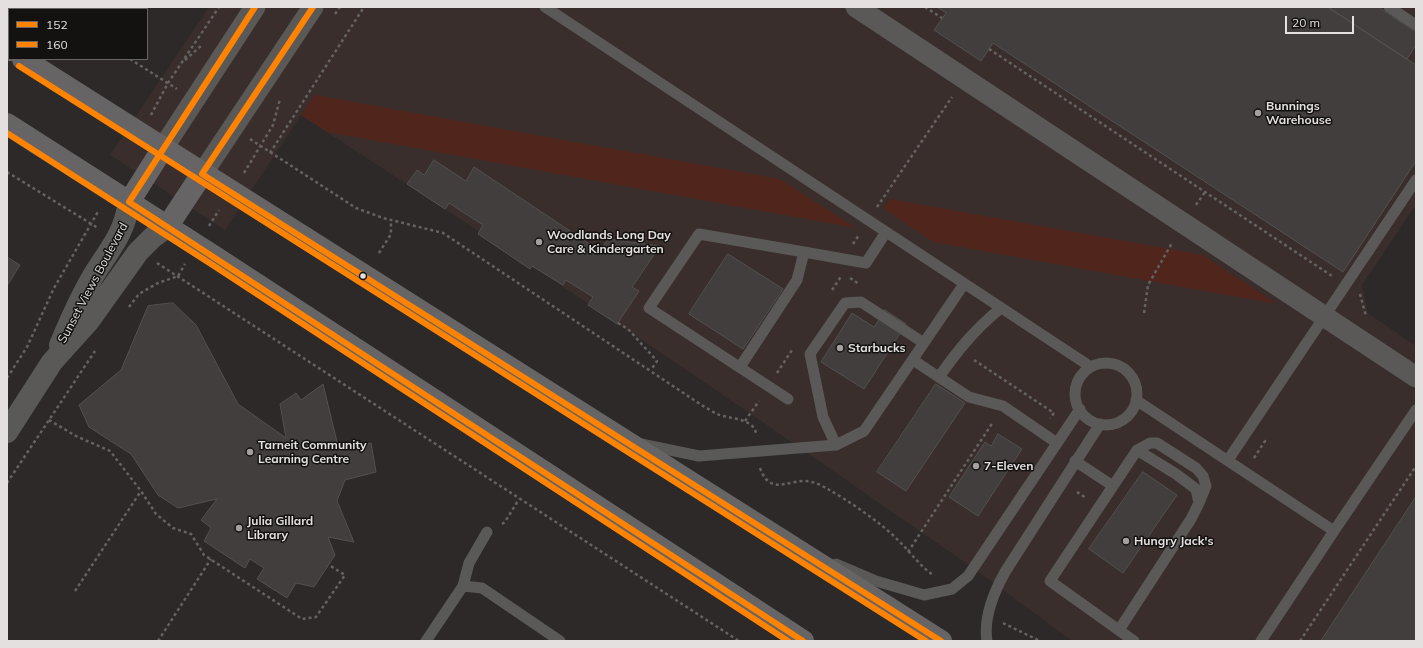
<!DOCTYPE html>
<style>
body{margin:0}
#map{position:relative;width:1423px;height:648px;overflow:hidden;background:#2c2928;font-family:Mulish,sans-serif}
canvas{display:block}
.frame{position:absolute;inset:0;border:8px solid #e3e0df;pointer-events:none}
.legend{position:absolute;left:8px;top:8px;width:140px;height:52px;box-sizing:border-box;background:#141111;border:1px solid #676463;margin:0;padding:5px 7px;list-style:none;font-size:12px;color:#e3e0df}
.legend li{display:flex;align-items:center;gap:8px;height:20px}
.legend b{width:20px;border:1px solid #676463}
.scale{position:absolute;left:1285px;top:16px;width:69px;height:18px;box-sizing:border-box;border:2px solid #e3e0df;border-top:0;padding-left:5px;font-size:12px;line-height:14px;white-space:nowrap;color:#e3e0df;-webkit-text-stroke:3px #141111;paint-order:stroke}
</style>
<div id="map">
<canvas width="1423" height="648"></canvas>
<div class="frame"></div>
<ul class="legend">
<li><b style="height:5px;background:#ff8200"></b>152</li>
<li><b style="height:5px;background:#ff8200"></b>160</li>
</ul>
<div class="scale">20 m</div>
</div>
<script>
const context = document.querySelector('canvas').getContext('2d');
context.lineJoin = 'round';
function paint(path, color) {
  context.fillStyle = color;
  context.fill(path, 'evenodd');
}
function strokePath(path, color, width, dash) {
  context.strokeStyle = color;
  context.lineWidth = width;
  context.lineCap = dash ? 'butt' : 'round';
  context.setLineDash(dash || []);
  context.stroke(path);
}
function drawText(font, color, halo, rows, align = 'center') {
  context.font = font + ' Mulish,sans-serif';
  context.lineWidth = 3;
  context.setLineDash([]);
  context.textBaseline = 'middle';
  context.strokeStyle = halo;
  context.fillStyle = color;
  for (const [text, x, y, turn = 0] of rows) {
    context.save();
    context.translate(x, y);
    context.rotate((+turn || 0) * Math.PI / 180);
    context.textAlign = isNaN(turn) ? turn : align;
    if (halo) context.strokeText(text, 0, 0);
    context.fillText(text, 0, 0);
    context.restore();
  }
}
paint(new Path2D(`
 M209,7H1416V205L1362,285L1368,313L1416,346V641H1072L980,573L764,423L571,292L301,115L225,230L110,155Z`), '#392e2b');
paint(new Path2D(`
 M315,95L780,179L856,228L327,132L301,115Z
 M890,199L1203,255L1277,304L933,242L883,208Z`), '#4f251c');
const building = new Path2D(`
 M937,7H1328L1416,65V161L1343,272L993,43L981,61L934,30L946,13Z
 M1328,7H1378L1416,32V45L1407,59Z
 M434,160L466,181L474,167L600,251L608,239L660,246L632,287L639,291L617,324L588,305L593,297L566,280L563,285L532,266L530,269L478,234L483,225L449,203L445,209L407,184L417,170L424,175Z
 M728,254L783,289L743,349L689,314Z
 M7,257L20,265L7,286Z
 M173,303L196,325L238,404L286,438L280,404L296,393L301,400L323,384L339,450L371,443L376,472L345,480L337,501L354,542L328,537L335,555L314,587L296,583L287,598L257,579L264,568L250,559L245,568L204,541L211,528L201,520L217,499L178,508L158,495L131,454L89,427L79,405L121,370L148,306Z
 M885,310L906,324L864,389L821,362L852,313L874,327Z
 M936,384L965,403L906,491L877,472Z
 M998,434L1022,449L978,516L949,497L985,442L991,446Z
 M1143,472L1177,495L1123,573L1089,549Z
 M1416,497V641H1321Z`);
paint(building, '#413e3d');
strokePath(building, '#525050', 1);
strokePath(new Path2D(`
 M47,7L50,9
 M925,7L942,18
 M335,14L340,7
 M989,49L1332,276
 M130,59L177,89
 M185,60L201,46
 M151,115L168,83L219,7
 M250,139L356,208L383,218L443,233L703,406C708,408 712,412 717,414C728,419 756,418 756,435
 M270,153L364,7
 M7,172L98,228
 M244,173L273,125L280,99
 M1196,205L1205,192
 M877,207L952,97
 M209,226L219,210
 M853,244L859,235
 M379,253L391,234V219
 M157,263L739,641
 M850,278L859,284
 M832,290L842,275
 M1360,294L1366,316
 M129,307L139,294L158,283L178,276L185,264
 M1144,313L1148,285L1172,243
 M618,323L628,329L657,361L651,370
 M974,360L1054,413L1050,418
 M777,373L792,350
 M7,378L27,347L54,288L99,210
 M49,420L76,436L110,451L141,491L156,514L173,528L191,534L204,555L302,619L316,617L345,575L329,565
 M745,421L759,401
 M1254,458L1265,441L1262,439
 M760,468C771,499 792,476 812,482C817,483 822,486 826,488C849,501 880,522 898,540C910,552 919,565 933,575
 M7,483L95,351
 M1077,492L1086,498
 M502,524L505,522L519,499
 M908,552L993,422
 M75,591L141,491
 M1003,623L1040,641
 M158,641L211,559
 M1300,641L1416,466`), '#646362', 2.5, [3, 3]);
strokePath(new Path2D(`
 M545,7L1091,367
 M1389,7L1416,25
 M913,360L969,397L1003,406L1057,443
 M1075 394a31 31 0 1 1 62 0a31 31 0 1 1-62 0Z
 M740,367L797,280L804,252L866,263L886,232
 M939,377C958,350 975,329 1001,308
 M788,399L649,308L699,234L804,252
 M1136,400L1334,531L1261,641
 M641,444L699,456L836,445L864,431L964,284
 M836,445L823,417L810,354L845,303L861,302L924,343
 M1137,450L1150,443H1157L1196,468L1203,476L1206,486L1199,503
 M1228,460L1416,180
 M1075,461L1113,486L1050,581L1134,641
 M1113,486L1137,450L1176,474L1196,489L1199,503L1191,519L1119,630
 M1334,531L1416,410
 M836,564L876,581L924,595L952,589L968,576L1080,409
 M463,586L482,588L560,641
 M426,641L463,586L469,563L487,532
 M987,641C983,617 994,592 1005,572L1100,424`), '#5a5958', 11);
strokePath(new Path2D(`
 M856,7L1416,377
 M163,148L255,7
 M202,174L313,7`), '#5a5958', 21);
strokePath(new Path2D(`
 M60,345C70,321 80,298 93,276C110,248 124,235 129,202
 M7,432L52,362L88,322L138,252L153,237L167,227`), '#5a5958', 22);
strokePath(new Path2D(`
 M7,49L9,50
 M23,59L941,641
 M7,124L215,257L803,641
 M129,202L163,148
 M167,227L202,174`), '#666464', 22);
strokePath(new Path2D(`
 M255,7L129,202L803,641
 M313,7L202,174L941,641`), '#ff8200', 6);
strokePath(new Path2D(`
 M19,66L926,641
 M7,133L211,264L788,641`), '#ff8200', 6);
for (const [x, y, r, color] of [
 [1258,113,4,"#a3a09f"],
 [539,242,4,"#a3a09f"],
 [363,276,3.5,"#e3e0df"],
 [840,348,4,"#a3a09f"],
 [250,452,4,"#a3a09f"],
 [976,466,4,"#a3a09f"],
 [239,528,4,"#a3a09f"],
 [1126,541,4,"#a3a09f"]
]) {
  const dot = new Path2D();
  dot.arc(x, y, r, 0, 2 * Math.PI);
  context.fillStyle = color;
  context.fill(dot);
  strokePath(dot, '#141111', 1.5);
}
drawText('bold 12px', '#e3e0df', '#141111', [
 ["Bunnings",1266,106],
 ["Warehouse",1266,120],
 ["Woodlands Long Day",547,235],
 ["Care & Kindergarten",547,249],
 ["Starbucks",848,348],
 ["Tarneit Community",258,445],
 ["Learning Centre",258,459],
 ["7-Eleven",984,466],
 ["Julia Gillard",247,521],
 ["Library",247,535],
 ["Hungry Jack's",1134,541]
], 'left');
drawText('12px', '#e3e0df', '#141111', [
 ["Sunset Views Boulevard",93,283,-62]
]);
</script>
